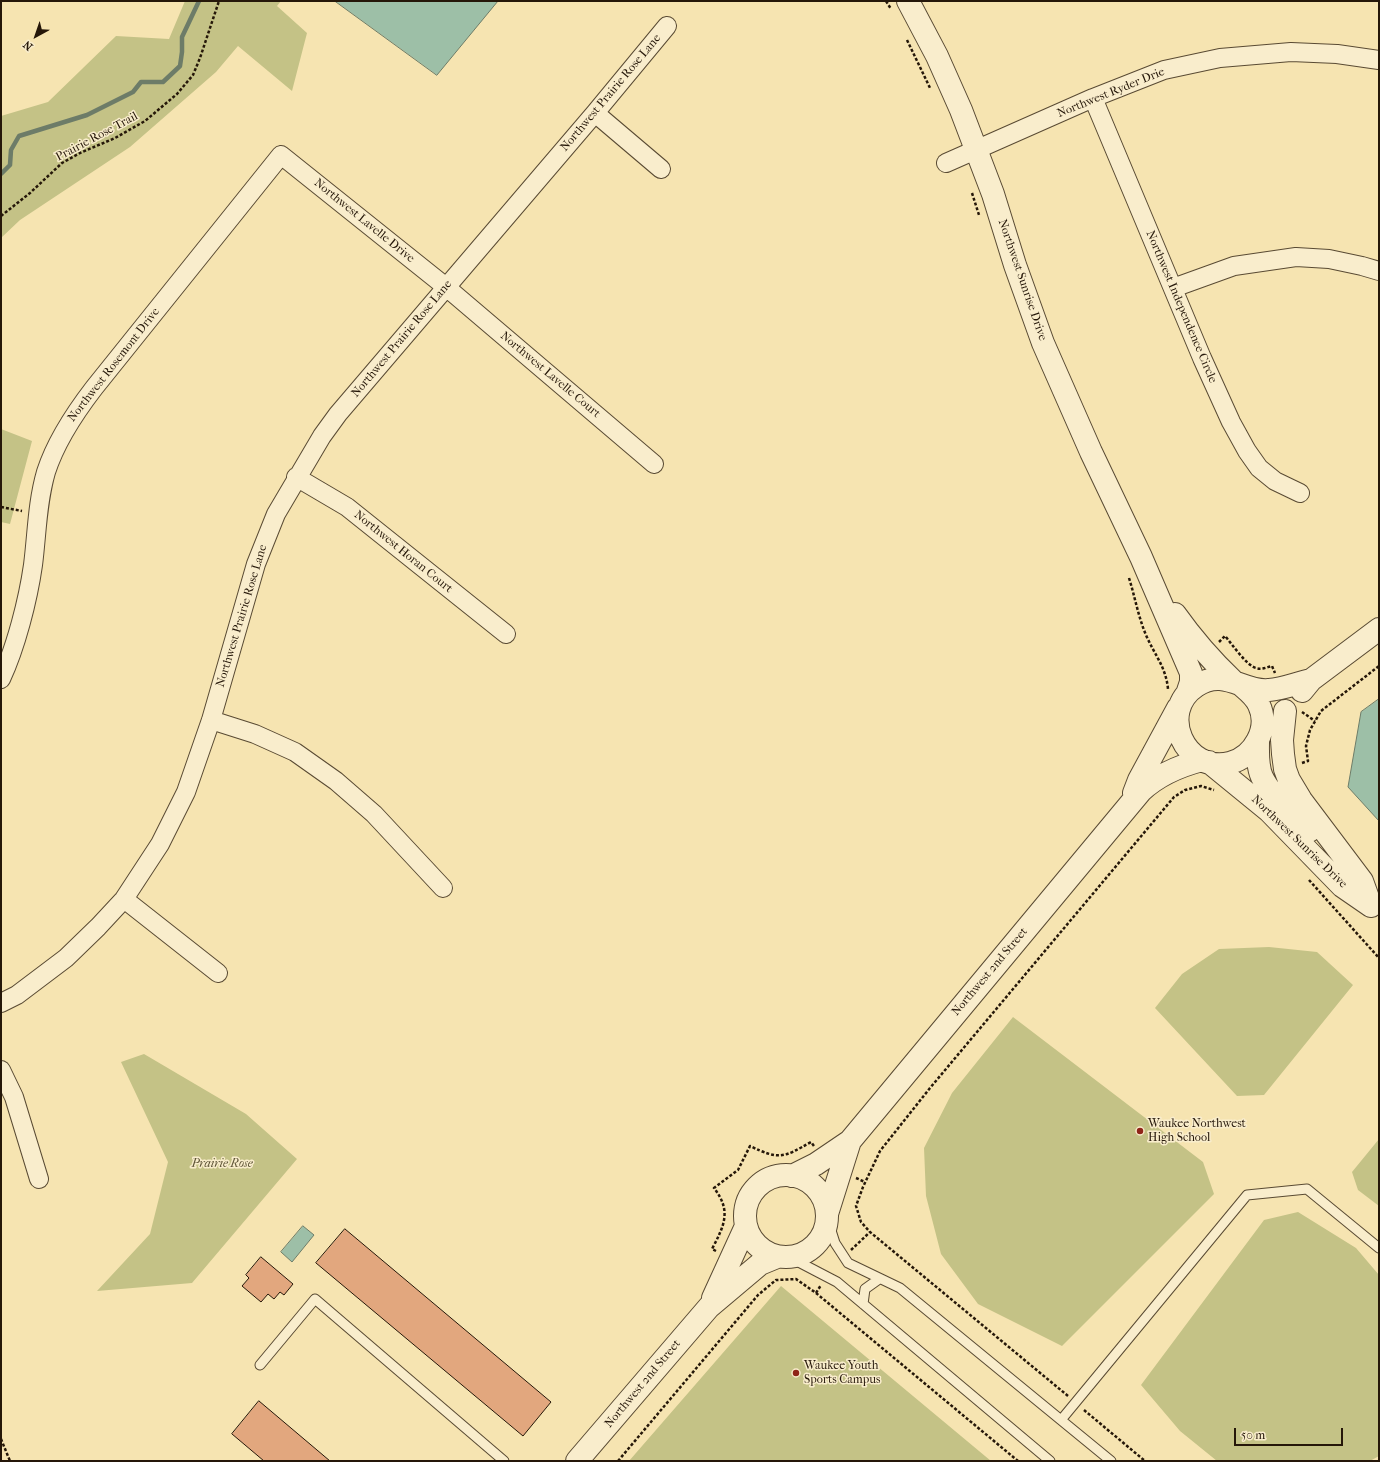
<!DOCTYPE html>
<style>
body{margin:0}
#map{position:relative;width:1380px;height:1462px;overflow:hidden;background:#f6e4b1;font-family:"IM FELL French Canon",serif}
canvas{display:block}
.frame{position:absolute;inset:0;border:2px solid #251709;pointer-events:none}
.north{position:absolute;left:16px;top:16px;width:40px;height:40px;-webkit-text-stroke:3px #f9edcc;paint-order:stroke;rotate:220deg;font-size:11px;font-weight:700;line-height:16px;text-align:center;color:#251709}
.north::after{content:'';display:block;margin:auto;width:14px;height:18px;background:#251709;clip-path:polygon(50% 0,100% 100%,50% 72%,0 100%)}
.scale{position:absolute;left:1234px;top:1428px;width:109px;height:18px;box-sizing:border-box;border:2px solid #251709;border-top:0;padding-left:5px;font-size:12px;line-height:14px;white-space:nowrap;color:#251709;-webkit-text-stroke:3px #f9edcc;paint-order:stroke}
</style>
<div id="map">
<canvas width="1380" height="1462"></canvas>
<div class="frame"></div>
<div class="north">N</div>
<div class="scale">50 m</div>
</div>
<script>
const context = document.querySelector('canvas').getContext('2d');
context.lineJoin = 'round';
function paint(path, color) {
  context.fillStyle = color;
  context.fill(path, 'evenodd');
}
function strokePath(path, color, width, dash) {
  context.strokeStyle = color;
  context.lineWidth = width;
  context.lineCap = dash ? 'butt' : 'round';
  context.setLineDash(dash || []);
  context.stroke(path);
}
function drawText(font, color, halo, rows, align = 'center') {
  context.font = font + ' "IM FELL French Canon",serif';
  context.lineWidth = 3;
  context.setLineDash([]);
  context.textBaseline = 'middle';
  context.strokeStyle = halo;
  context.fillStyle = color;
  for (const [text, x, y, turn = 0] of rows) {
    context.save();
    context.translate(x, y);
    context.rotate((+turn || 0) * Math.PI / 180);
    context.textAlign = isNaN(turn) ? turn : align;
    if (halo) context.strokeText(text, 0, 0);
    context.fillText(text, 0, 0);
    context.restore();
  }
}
paint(new Path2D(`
 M185,1H281L277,6L307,33L292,91L238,46L216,72L130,147L20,220L1,238V116L48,102L116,36L169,39Z
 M1,429L32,441L10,524L1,522Z
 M1269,947L1317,952L1353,985L1264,1095L1237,1096L1155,1008L1182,974L1219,949Z
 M1013,1017L1203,1162L1214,1194L1062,1346L978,1304L941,1254L926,1196L924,1148L952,1093Z
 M144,1054L246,1114L297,1159L192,1283L97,1291L150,1234L168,1162L121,1062Z
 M1379,1139V1206L1358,1190L1352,1172Z
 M1298,1212L1356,1248L1379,1275V1456L1370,1461H1217L1180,1431L1141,1385L1264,1220Z
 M781,1286L991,1461H629Z`), '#c4c286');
const water = new Path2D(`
 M335,1H498L437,75Z
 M1379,699V821L1348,787L1361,712Z
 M303,1226L314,1235L292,1262L281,1252Z`);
paint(water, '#9dbfa7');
strokePath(water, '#6d7c68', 1);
strokePath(new Path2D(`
 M1,174L10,165L11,150L19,136L87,115L133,92L141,82H163L180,66L182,52V37L199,1`), '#6d7c68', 4.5);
const building = new Path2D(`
 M345,1229L551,1402L523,1436L316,1263Z
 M261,1257L293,1284L284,1295L280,1292L274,1299L268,1294L261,1302L242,1286L249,1278L246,1275Z
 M259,1401L330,1461H264L232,1434Z`);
paint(building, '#e2a77e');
strokePath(building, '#251709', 1);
const service = new Path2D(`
 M828,1221L835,1243L848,1263L900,1288L1111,1461
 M791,1258L837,1282L1050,1461
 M863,1304L865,1289L879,1279
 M260,1365L315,1299L504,1461
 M1061,1420L1247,1195L1307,1189L1379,1248`);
const minor = new Path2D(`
 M1093,98L1202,358L1231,422L1247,451L1259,468L1275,481L1300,493
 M595,113L661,169
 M946,163L1093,98L1164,70L1220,58L1291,52L1337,54L1379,60
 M1173,288L1234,266L1296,257L1329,259L1362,266L1379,271
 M296,477L347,507L506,634
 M1,679C16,647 28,600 33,565C37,534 37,503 46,472C56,441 74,414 94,388L281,155L446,287L654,464
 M211,720L255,734L295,752L336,781L374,814L443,888
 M124,899L218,973
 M1,1003L17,995L66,958L98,927L124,899L160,844L186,792L211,720L256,564L276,514L322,436L338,414L595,113L667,26
 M1,1070L14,1097L39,1179`);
const tertiary = new Path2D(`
 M908,1L937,56L961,110L993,194L1015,265L1043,343L1091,452L1141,557L1191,673V682L1187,694
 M1175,614C1192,638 1212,661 1233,681
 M1241,685C1248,691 1255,696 1259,705C1270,728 1254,757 1230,763C1185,774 1157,712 1196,686C1225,667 1243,693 1269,690C1283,689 1297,683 1311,680
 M1302,691L1311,680L1379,629
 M1285,711L1282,740L1283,754L1285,769L1289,780L1301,800L1362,881L1371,906
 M1258,741C1258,753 1257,766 1262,777C1272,798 1294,813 1309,831
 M1209,762L1269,811L1342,886L1371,906
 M1134,793L1139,780L1178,708
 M745 1216a41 41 0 1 1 82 0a41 41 0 1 1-82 0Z
 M792,1176L816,1164L850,1141L1141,791C1158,775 1179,766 1202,760
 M827,1214L850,1141
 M713,1298L746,1226
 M577,1461L709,1307L760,1264L777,1257`);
strokePath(service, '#594a33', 11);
strokePath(minor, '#594a33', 20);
strokePath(tertiary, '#594a33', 24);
strokePath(new Path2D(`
 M886,1L891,9
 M907,40L930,88
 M972,193L979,215
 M1,216L30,193L62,163L80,153L115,138L145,121L177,94L193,75L200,58L219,1
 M1,507L22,511
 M1129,578C1135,597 1138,616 1146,635C1154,654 1166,667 1168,689
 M1219,642L1225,636C1232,644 1247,666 1256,668C1262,670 1267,667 1272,666L1275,673
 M1302,712L1315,721
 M1302,763L1308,761L1306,746L1310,730L1321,711L1379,666
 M1309,880L1379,958
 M856,1178L865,1182
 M851,1250L870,1232
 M716,1251L712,1249C724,1226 732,1211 714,1188L738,1170L750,1146C779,1160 783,1158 811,1142L814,1146
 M816,1293L821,1285
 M1068,1396L870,1232L861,1222L856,1206L863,1187L880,1151L930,1088L1174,797L1185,790L1201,786L1214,790
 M1084,1410L1145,1461
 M1,1439L10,1461
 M618,1461L758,1295L776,1280L796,1279L816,1293L1018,1461`), '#251709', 2.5, [3, 2]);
strokePath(service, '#f9edcc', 9);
strokePath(minor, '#f9edcc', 18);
strokePath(tertiary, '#f9edcc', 22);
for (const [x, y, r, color] of [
 [1140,1131,4,"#8f2418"],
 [796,1373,4,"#8f2418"]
]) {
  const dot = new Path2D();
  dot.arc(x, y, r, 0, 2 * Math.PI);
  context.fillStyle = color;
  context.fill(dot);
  strokePath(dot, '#f9edcc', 1.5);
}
drawText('12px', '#251709', '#f9edcc', [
 ["Northwest Prairie Rose Lane",611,93,-50],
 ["Northwest Ryder Drie",1111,93,-22],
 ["Prairie Rose Trail",97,137,-28],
 ["Northwest Lavelle Drive",364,221,39],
 ["Northwest Sunrise Drive",1022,280,71],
 ["Northwest Independence Circle",1181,307,67],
 ["Northwest Prairie Rose Lane",402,339,-50],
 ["Northwest Rosemont Drive",114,365,-52],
 ["Northwest Lavelle Court",550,375,40],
 ["Northwest Horan Court",403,552,39],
 ["Northwest Prairie Rose Lane",242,616,-73],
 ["Northwest Sunrise Drive",1299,842,44],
 ["Northwest 2nd Street",990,972,-50],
 ["Northwest 2nd Street",643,1384,-50]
]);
drawText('12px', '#251709', '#f9edcc', [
 ["Waukee Northwest",1148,1124],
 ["High School",1148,1138],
 ["Waukee Youth",804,1366],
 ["Sports Campus",804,1380]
], 'left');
drawText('italic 12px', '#5d5335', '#f9edcc', [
 ["Prairie Rose",222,1164]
]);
</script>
